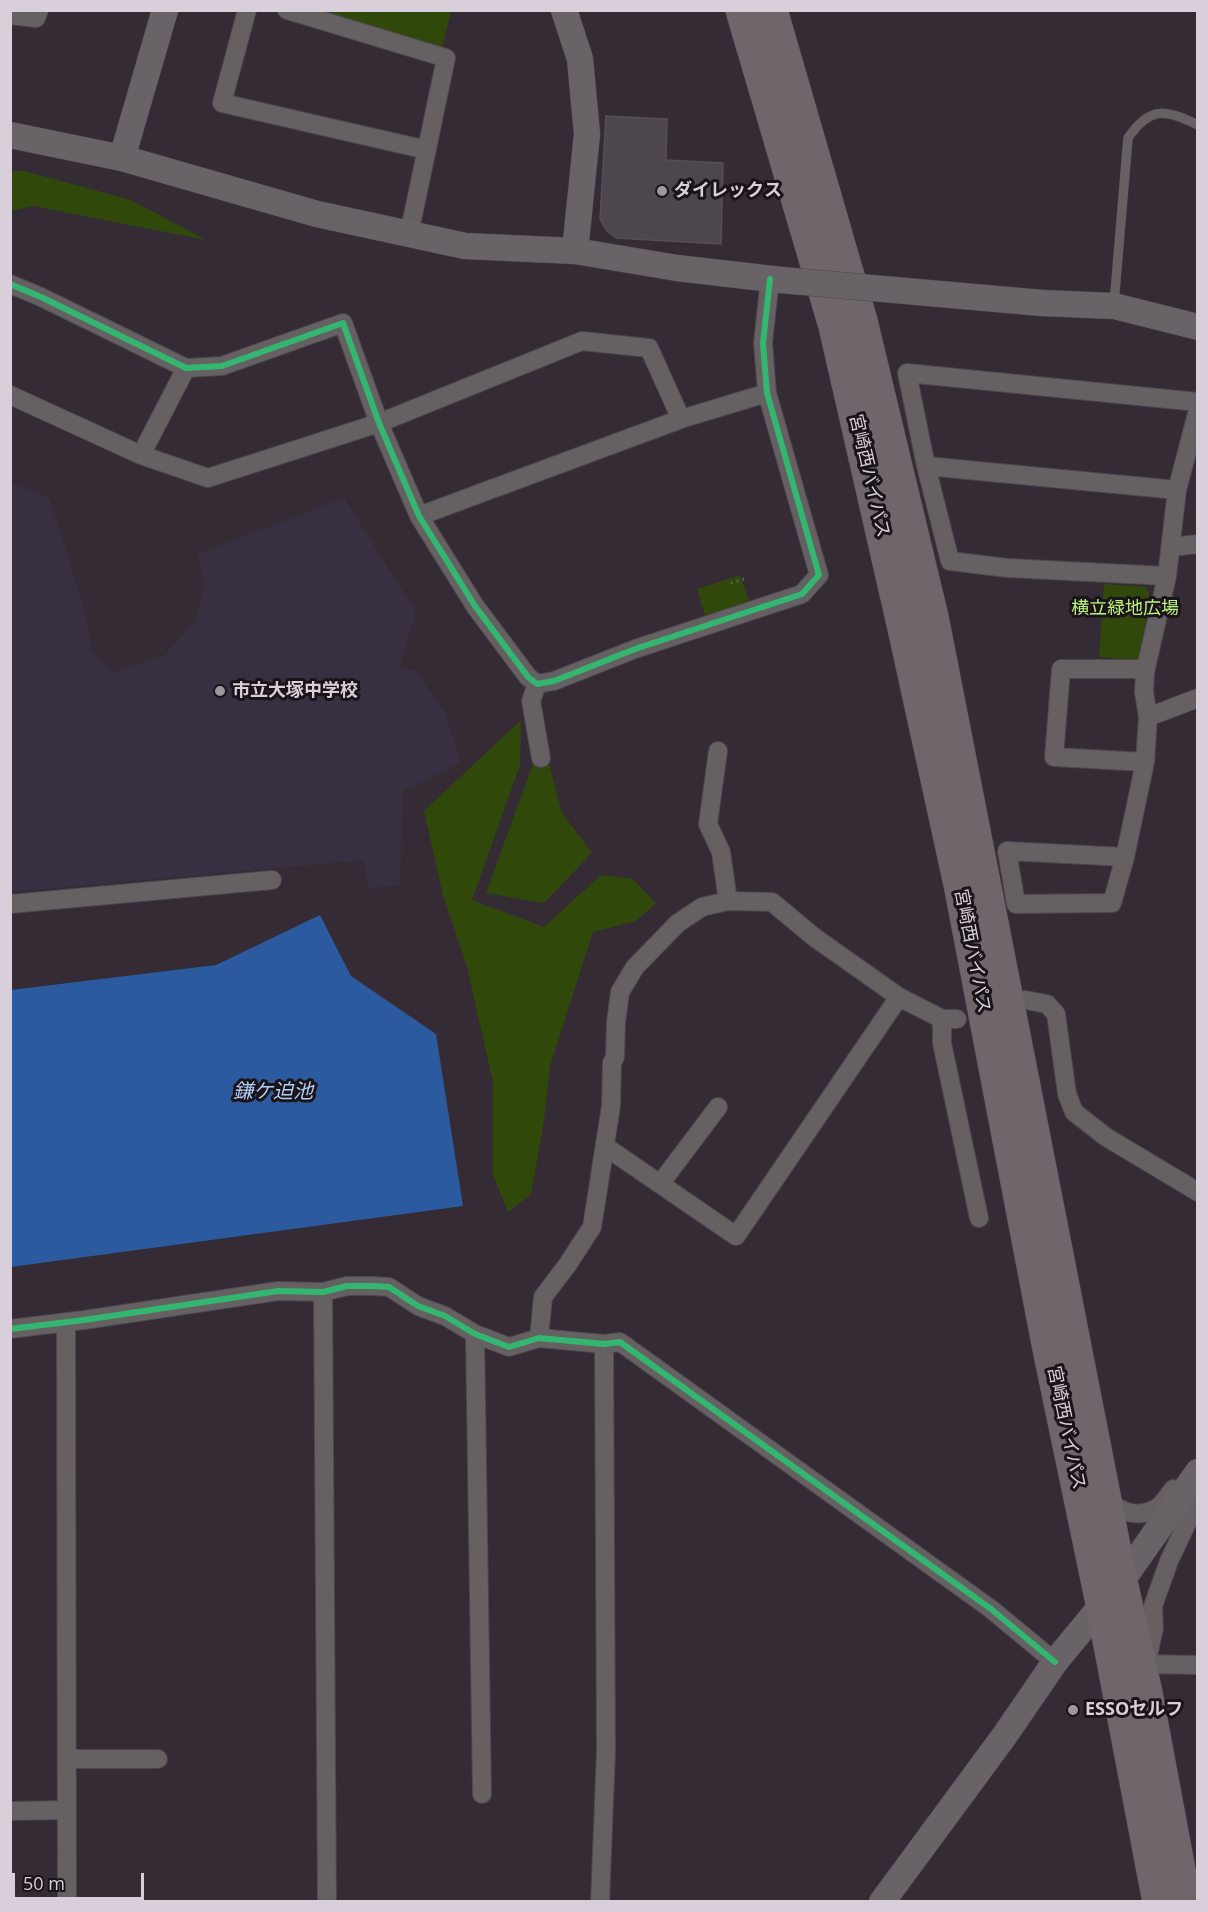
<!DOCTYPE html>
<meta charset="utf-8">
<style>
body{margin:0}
#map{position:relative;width:1208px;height:1912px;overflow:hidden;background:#342b34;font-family:"Open Sans",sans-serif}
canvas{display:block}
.frame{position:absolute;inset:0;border:12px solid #d9cfda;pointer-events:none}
.scale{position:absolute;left:12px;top:1873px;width:132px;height:27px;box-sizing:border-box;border:3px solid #d9cfda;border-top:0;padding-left:8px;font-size:18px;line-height:21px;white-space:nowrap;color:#d9cfda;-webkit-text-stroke:4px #1a131a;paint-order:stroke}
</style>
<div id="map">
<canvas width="1208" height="1912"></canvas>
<div class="frame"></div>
<div class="scale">50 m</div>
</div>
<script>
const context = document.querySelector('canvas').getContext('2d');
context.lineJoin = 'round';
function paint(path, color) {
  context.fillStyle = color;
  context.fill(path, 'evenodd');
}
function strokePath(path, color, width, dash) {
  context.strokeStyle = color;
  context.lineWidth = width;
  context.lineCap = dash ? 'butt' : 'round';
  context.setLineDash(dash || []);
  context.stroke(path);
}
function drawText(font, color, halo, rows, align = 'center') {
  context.font = font + ' "Open Sans","Noto Sans JP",sans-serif';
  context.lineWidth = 6;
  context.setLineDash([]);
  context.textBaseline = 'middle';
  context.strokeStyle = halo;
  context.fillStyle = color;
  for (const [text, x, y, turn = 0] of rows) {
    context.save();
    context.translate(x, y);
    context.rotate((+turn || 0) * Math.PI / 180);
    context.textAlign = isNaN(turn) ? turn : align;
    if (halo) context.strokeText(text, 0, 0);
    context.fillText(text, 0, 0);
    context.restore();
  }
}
paint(new Path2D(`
 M11,482L50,499L87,619L92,652L114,672L164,656L195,621L205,587L198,554L344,498L416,612L399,668L416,671L444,711L461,762L403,791L400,886L368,888L364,860L11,892Z`), '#373040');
paint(new Path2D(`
 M320,11H451L442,49Z
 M11,171H24L131,200L206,240L33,206L11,211Z
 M740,575L750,604L706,619L697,589Z
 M1104,584L1145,587L1149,592L1142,657L1137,660L1099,657Z
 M521,720L520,765L472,900L544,927L601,875L633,879L656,903L636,921L593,932L550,1066L544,1121L531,1194L508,1212L493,1175V1082L466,963L443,895L424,811Z
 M547,756L562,813L592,853L544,903L486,893L534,761Z`), '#31480b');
paint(new Path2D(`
 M320,915L351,976L436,1034L463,1206L11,1267V990L216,965Z`), '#2b5a9e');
const building = new Path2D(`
 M606,116L667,119L666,160L723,163L721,244L616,238L607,231L600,219Z`);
paint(building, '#4e464e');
strokePath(building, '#564f57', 1.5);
const lane = new Path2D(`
 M1114,304L1128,138C1150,106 1165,109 1198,125`);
const street = new Path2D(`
 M247,10L222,103L427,150
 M287,10L446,58L409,234
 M10,15L36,18L39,10
 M10,284L41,297L186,368L222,366L343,323L379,423L419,516L475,606L528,677L537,684L554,681L635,649L802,594L819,575L767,393L763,343L770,279
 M10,395L141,455L208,478L379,423L582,341L649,348L681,419
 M141,455L186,368
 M926,466L1177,490
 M419,516L681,419L767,393
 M1171,547L1198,544
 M1167,576L1008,568L950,561L926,466L907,373L1198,402
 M537,684L531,701L541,758
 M1148,717L1198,698
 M718,751L708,824L721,852L728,901
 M1145,762L1054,757L1061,669H1146
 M1125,857L1007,851L1016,904L1112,903L1125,857L1145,762L1148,717L1144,692L1145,672L1167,576L1177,490L1198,410
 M10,904L272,880
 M1025,1000L1047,1004L1056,1014L1067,1094L1074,1112L1106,1137L1198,1192
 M942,1019V1043L979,1218
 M606,1147L736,1236L899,997
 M660,1184L718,1107
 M323,1292L327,1902
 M66,1322L67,1902
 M10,1329L84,1320L278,1291L323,1292L347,1286H372L389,1287L418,1306L445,1316L475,1334L509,1347L539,1338L604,1344L620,1342L991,1609L1055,1662
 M475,1334L482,1794
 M539,1338L543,1297L568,1264L592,1227L611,1106L612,1063L615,1057L616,1022L620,992L635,967L678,923L702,907L728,901L772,902L814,937L899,997L942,1019H957
 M1106,1498V1501C1123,1512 1138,1519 1157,1508C1163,1504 1169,1495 1173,1489
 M1146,1664L1198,1665
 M1146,1665L1154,1628L1153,1606L1169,1561L1198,1500
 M67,1759H158
 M10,1811L67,1810
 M600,1902L606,1752L604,1344`);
const secondary = new Path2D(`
 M564,10L580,59L587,134L575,251
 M10,135L122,158L317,214L465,246L575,251L677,268L781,280
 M122,158L165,10
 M1042,303L1114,306L1198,327
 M882,1902L1005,1735L1055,1662L1121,1582L1198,1472`);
const highway = new Path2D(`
 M742,10L835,326L904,628L960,884L1049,1349L1102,1603L1159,1902
 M771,10L861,321L932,617L1121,1582L1146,1693L1185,1902`);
strokePath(lane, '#4e464e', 10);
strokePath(street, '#4e464e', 20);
strokePath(secondary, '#4e464e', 27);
strokePath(highway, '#4e464e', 34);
strokePath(new Path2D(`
 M731,583L744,579`), '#686266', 3, [1.5, 4.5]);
strokePath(lane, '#656163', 9);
strokePath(street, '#656163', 18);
strokePath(secondary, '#696266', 26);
strokePath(highway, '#6e666b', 33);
const secondaryBridge = new Path2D(`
 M781,280L1042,303`);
strokePath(secondaryBridge, '#4e464e', 27, []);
strokePath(secondaryBridge, '#696266', 26);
strokePath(new Path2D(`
 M10,284L41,297L186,368L222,366L343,323L379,423L419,516L475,606L528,677L537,684L554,681L635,649L802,594L819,575L767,393L763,343L770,279
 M10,1329L84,1320L278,1291L323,1292L347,1286H372L389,1287L418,1306L445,1316L475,1334L509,1347L539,1338L604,1344L620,1342L991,1609L1055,1662`), '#33b770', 6);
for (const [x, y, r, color] of [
 [662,191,6,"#9f96a0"],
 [220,691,6,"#9f96a0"],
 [1073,1710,6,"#9f96a0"]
]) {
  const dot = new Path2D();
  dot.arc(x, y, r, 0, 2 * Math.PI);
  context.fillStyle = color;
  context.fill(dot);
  strokePath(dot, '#1a131a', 2);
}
drawText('bold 18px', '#d9cfda', '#1a131a', [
 ["ダイレックス",674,191],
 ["市立大塚中学校",232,691],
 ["ESSOセルフ",1085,1710]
], 'left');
drawText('18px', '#d9cfda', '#1a131a', [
 ["宮崎西バイパス",869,476,77],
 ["宮崎西バイパス",972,951,79],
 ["宮崎西バイパス",1066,1428,78]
]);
drawText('18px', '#bcf37c', '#1a131a', [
 ["横立緑地広場",1125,609]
]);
drawText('italic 20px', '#b1cef5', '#1a131a', [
 ["鎌ケ迫池",273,1092]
]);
</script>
